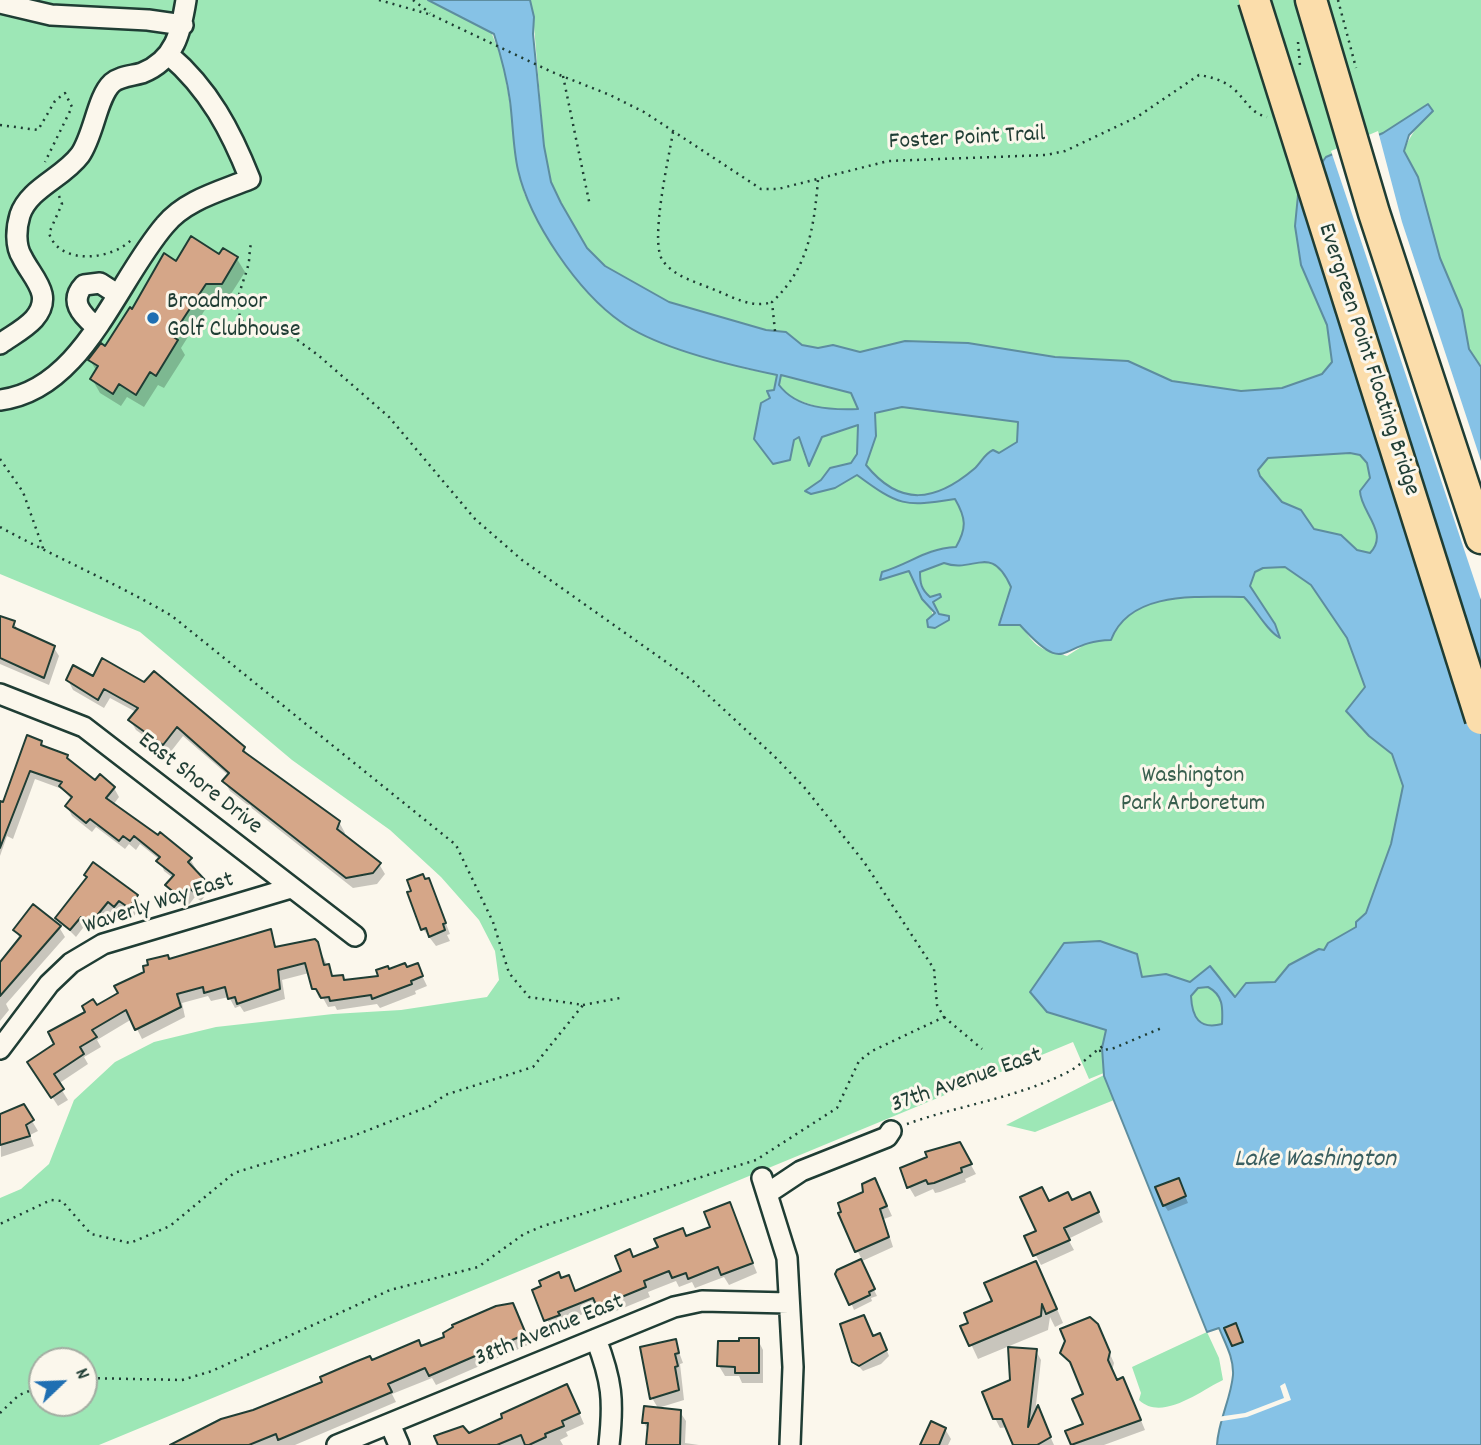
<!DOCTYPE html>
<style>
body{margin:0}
#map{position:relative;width:1481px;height:1445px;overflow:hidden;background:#fbf7ec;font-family:Dekko,sans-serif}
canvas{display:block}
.north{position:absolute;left:28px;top:1347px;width:70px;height:70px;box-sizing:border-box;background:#fbf7ec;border:2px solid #a3ada2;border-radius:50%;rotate:67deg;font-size:19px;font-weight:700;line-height:28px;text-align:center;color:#1f3d34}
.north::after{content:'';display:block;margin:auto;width:24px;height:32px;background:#1f6fb2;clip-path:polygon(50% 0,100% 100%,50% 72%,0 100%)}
</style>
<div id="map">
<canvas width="1481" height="1445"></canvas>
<div class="north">N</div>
</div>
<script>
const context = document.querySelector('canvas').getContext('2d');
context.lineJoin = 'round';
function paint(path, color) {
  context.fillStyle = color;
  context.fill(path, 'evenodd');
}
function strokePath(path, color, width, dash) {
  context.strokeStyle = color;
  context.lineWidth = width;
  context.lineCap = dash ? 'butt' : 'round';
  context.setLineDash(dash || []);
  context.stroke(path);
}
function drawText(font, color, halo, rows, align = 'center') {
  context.font = font + ' Dekko,sans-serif';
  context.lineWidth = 6;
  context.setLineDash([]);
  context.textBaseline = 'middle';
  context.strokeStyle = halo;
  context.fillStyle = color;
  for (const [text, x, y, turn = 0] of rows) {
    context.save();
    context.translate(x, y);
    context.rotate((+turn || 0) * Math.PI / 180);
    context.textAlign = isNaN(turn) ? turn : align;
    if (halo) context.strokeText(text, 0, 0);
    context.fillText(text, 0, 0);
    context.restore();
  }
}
paint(new Path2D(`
 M0,0H428L490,29L503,62L524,193L540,226L565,262L621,323L746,369L777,375C777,388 773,397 761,403L754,439L799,437L809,465L822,437L858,425L857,454L851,463L830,468L821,480L806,490L811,494L835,488L857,475C899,506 904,507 955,499C966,517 967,528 956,547C924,548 912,563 882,572L880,579L909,570C918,591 935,606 935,628L948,620C935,611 919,589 920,572L944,563C960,569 976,556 993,563C1019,575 1009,626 1040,647C1047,652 1059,653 1067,656L1092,640L1112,609L1243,583L1275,624L1250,586L1255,572L1263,568L1286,567L1384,632L1481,1300L1198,1043L1048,1012L1106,1029L1121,1066L1089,1079L1073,1042L99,1445H0V1198L21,1189L49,1164L74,1100L115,1062L154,1042L216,1027L333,1014L401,1010L487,997L499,980L495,951L479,920L441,877L390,830L292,760L140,632L0,574ZM42,1361H84V1403H42Z
 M508,0H1481V384L1470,362L1411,163L1404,151C1410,133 1423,123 1428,104L1383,133L1326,157L1420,585L1310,563L1203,478L1328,413L968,343L905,341L860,352L833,345L818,348L802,345L786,332L766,330L669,302L605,266L587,248L561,203L551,182L544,146L534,26Z
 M781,375L852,393L859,409L834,412L788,397L779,385Z
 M880,395L1035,411L1022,449C969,478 915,527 866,466L876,436L867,411Z
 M1104,1075L1114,1100L1035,1132L1006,1125Z
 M1207,1332L1219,1358L1223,1380C1200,1391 1162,1422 1139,1400L1141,1393L1132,1367Z`), '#9de7b6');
const water = new Path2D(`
 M428,0H530L534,17L533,34L544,146L551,182L561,203L587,248L605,266L669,302L766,330L786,332L802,345L818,348L833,345L860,352L905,341L968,343L1055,357L1128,361L1172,381L1241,391L1282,388L1322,374L1332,362L1327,325L1301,265L1295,226L1298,195L1326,157L1383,133L1428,104L1433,111L1409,135L1404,151L1418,177L1440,258L1462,310L1469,349L1481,367V1445H1217C1218,1421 1231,1399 1233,1375C1234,1358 1225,1343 1219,1328L1207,1332L1104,1076L1102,1048L1106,1030L1047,1012L1030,992L1064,943L1100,941L1137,954L1142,977L1166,974L1190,982L1210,966L1235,997L1246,983L1275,982L1289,965L1319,949L1324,950L1328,943L1356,927V922L1366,913L1391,844L1403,786L1392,754L1369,736L1346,711L1365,687L1347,638L1311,585L1285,567L1263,568L1255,572L1250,586L1275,624L1280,638C1266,630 1256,609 1244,597C1199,597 1130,590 1111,640C1058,641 1069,679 1020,625H999L1011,587C991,542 974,574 944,563L920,572C920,583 921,589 930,597L940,594L941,597L933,602L939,614L949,616V620L935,628L928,627L927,620L935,613L922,599L909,571L880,580L882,572C912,563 924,549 956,547C967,528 966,518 955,499C904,507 899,506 857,475L835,488L811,494L805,491L821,480L830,468L851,463L857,454L858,425L822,437L809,466L799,437L794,440L790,460L773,464L754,439L761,403L770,398L767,391L774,390L777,375C733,366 657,348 621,322C578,292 530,222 518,170C513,148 513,124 510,101C507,79 501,56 494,34ZM781,375L851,393L858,409C831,410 797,409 779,385ZM902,407L1018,422L1017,442L999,453L993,450C984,454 981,463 974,469C935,502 900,507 866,465L876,436L875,413ZM1350,453L1360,455L1367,463L1370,478L1360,491C1360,511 1390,533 1370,553L1357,550L1341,535L1314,529L1301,510L1282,502L1260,476L1258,470L1268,458ZM1208,987C1223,995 1223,1007 1222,1024C1199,1030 1192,1017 1191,996L1198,988Z`);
paint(water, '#86c2e6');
strokePath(water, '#5d8d9f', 2);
paint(new Path2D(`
 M1378,131L1402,222L1481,461V600L1331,151Z
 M1285,1383L1291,1400L1247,1417L1216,1422L1217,1417L1245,1413L1284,1398L1280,1386Z`), '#fbf7ec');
paint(new Path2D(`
 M219,256L237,259L245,272L229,297H213L181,348L185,355L164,388L158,385L144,407L127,397L121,406L100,393L92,379L97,372L90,360L106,348L133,311L176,263Z
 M0,618L14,623L19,632L54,648L59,656L49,685L0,664Z
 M74,667L244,749L248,756L339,822L345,833L343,836L379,864L385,874L377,884L353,888L230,791L224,781L229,776L183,736L169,754L136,730L130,720L136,712L110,698L104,708L73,690L68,680Z
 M41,742L45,749L67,757L71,764L95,783L114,788L119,797L113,805L190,859L196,869L194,871L209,891L201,901L195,897L187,907L173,895L167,885L173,878L164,871L160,860L140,844L136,850L129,844L125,849L96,827L92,832L72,816L67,806L72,800L62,789L35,779L13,839L7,836L0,856V802L4,804Z
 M88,879L137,896L142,905L134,916L124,908L120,914L113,909L95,931L86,924L76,937L57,918Z
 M429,880L450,934L447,935L450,941L436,946L423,929L409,893Z
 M59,927L65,937L6,1004L9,1010L0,1021V963L20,939L15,930Z
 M270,931L277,949L316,943L334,978L342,976L345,981L381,978L389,971L417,965L427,986L415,991L416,994L380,1008L377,1004L337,1010L335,1006L328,1007L323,998H319L309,973L282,980L285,999L244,1012L240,1006L235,1008L229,997L211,1001L208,996L182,1003L185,1017L142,1039L132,1019L97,1040L101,1047L84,1057L88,1064L58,1084L68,1100L58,1106L35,1071L56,1045L96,1008L169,960Z
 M23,1106L38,1131L30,1135L34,1146L1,1157L0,1116Z
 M959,1144L976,1174L965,1179L966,1182L940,1192L935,1193L933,1189L915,1197L909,1187Z
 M1181,1186L1188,1203L1168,1211L1164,1205Z
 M880,1190L892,1216L884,1219L893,1247L860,1262L877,1296L871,1298L872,1301L854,1310L838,1271L862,1260L840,1214Z
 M1072,1202L1095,1204L1103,1222L1068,1239L1074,1250L1041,1265L1026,1237L1038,1232L1049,1203Z
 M729,1204L757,1273L729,1285L724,1277L695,1288L692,1282L679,1287L676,1281L648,1292L650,1297L604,1316L599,1308L562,1322L564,1325L552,1330L534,1291L569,1278L576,1292L624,1272L634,1259L712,1228Z
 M1043,1276L1063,1323L1055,1327L1050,1317L1048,1330L978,1359L963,1327L994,1302Z
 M518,1315L530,1344L436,1385L432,1378L392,1394L396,1402L295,1445H169L324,1383L322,1378L418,1342L421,1348Z
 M1097,1325L1114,1363L1112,1371L1117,1382L1128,1389L1145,1430L1104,1445H1073L1067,1432L1085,1425V1395L1074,1369L1062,1353Z
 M873,1338L883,1341L889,1356L881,1364L863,1371L854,1361Z
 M758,1340L763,1350V1383H742L739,1376H725L719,1366Z
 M675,1341L683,1363L680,1364L684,1400L658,1408L652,1398Z
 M1036,1351L1041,1360L1036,1405L1054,1445H1017L1008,1427L1000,1428L995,1418L1011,1381Z
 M572,1396L584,1424L566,1432L568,1436L560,1440L563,1445H440Z
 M680,1412L686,1421L685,1443L699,1445H648L649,1431L644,1423Z
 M945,1429L951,1439L948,1445H922Z`), '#0003');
const building = new Path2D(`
 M191,236L219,254L223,248L238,257L222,284H206L172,336L178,340L156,376L150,372L136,395L119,384L113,394L90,379L98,366L88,360L101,343L105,346L130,307L132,309L164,253L176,261Z
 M0,616L15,621L13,627L55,646L44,678L0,658Z
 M102,658L144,682L154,671L245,747L243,751L340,821L337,829L381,863L373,873L346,878L222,781L229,773L177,727L163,745L128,720L138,708L104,689L98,700L66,680L73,665L93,676Z
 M27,735L42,741L41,745L68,755L67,758L95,780L100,774L115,787L106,798L158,835L160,832L192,858L188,862L205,880L195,893L189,888L181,898L165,885L174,875L156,861L160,857L134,836L130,841L123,836L119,841L90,819L86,823L65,806L72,797L59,786L62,782L30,771L0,848V801L3,802Z
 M93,862L138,895L129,908L119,901L114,907L108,902L90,924L81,917L70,930L55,918L87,877L84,875Z
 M423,874L425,879L429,878L446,923L443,924L445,930L429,937L426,928L421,930L407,892L411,891L407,880Z
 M33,904L61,926L0,996V962L21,936L13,930Z
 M271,929L275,947L315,939L318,942L324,965L329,964L332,976L343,975L344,980L378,976L376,970L388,966L389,969L405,963L407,967L418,963L423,976L411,981L412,984L372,999L371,995L330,1001L329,997L321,998L316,989H312L305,963L278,970L280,989L237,1004L235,997L228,999L225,987L204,993L203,987L177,994L181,1007L135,1030L126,1010L92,1030L97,1037L80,1047L84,1054L54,1074L64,1089L51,1098L27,1062L54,1044L48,1032L85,1012L82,1006L93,999L97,1005L118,993L114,986L144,972L143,966L148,965L147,960L168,955L169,959Z
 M24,1104L34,1120L26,1125L30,1136L0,1145V1114Z
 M960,1142L972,1164L961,1168L962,1172L934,1183L928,1184L926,1180L907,1188L900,1168L927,1157L925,1152Z
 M875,1178L887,1206L880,1209L889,1237L855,1252L838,1213L841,1212L838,1203L863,1192L862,1184Z
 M1179,1178L1186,1196L1163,1206L1155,1187Z
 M1042,1187L1049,1201L1068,1192L1072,1200L1090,1192L1099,1212L1064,1228L1070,1240L1033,1256L1024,1236L1036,1231L1020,1197Z
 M730,1202L753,1263L721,1275L718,1267L688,1279L686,1273L672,1278L669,1271L644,1281L646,1287L597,1307L593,1298L558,1312L560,1315L544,1321L532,1290L541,1286L539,1281L559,1272L561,1278L569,1275L575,1291L621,1271L615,1256L630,1249L633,1257L658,1247L654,1239L683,1228L686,1236L710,1227L704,1212Z
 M861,1259L875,1289L869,1292L870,1295L849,1305L835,1274L837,1270Z
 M1036,1261L1057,1309L1046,1314L1042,1304L1041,1316L969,1346L960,1326L968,1323L964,1313L992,1301L984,1283Z
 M513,1303L526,1334L429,1376L425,1368L388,1384L392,1392L278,1440L276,1434L249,1445H170L221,1419L253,1410L322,1382L320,1377L355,1362L370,1356L372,1360L419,1340L421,1346L444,1337L443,1333L453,1327L452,1325L496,1306Z
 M864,1315L873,1336L880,1333L887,1350L859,1366L852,1362L840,1324Z
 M1090,1317L1098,1324L1110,1352L1108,1360L1117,1380L1123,1377L1141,1420L1071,1445L1065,1431L1083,1424L1072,1399L1083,1394L1070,1362L1060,1353L1065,1341L1060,1329Z
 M1236,1323L1243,1342L1232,1346L1224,1328Z
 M739,1338H759V1373H735V1367L717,1366L718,1341H739Z
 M676,1339L679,1353L675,1354L678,1366L675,1367L679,1390L650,1399L640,1347Z
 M1008,1347L1037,1349L1028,1427L1038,1405L1051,1437L1037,1445H1013L1002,1419H993L982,1392L1010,1380Z
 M567,1384L580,1413L562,1421L564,1426L545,1434L546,1437L529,1445H525L521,1435L497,1445H438L434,1436L463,1426L469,1433L502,1418L501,1414Z
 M644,1406L681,1410L680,1445H646L648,1423H642Z
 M931,1421L946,1428L939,1445H920Z`);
paint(building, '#d5a688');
strokePath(building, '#1f3d34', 2);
const minor = new Path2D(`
 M0,3L51,15L148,20L183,25
 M95,326C81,314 69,301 84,285L100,283L117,294
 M0,344C11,336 25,329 34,319C55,295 32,278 22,257C15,246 16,228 20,215C29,188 63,178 80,155C94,135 97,97 112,83C120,76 132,76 142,73C175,60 181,32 186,0
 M0,400C83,390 116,282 165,225C185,200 221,191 250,179C231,131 209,89 169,55
 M0,694L84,727L355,936
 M0,1049L49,984L71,963L103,944L291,888
 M762,1178L787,1258L793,1367L790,1445
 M768,1193L801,1171L887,1137L891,1131
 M596,1339C612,1381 614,1400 609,1445
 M390,1424L399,1445
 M337,1445L674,1307L702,1301L789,1303`);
const highway = new Path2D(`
 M1311,0L1374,213L1481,538`);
strokePath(minor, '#1f3d34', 24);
strokePath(highway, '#1f3d34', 35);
strokePath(new Path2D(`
 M379,0L432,15L552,72L610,95L644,112L761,189H778L888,161L1046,155L1065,151L1137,117L1199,75C1212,77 1226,81 1236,91C1247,102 1251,113 1267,117
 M413,0L430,13
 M1338,0L1356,68
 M1298,42L1300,66
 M563,76L590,206
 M0,125L38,130L55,101L65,93L72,107L45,162
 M673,132C669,157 649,243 663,261C675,277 696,282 715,290C733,297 752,309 772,302
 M59,196L62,204L49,233C59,266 112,260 131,240
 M775,331L772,302C808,269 814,228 818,180
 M0,459L23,492L44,551
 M0,527C57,558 116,583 172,616L456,845L493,922L509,973L529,997L583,1005L533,1067L445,1095L430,1106L353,1136L234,1173L170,1226L130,1243L91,1234L62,1201L51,1200L0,1224
 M583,1005L620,998
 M944,1017L982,1049
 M1099,1051L1114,1048L1164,1027
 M907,1124C960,1105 1017,1098 1068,1072C1080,1066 1091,1054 1103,1046
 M84,1378L182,1380L212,1371L390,1290L478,1267L524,1234L543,1226L756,1160L837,1108L859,1061L872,1051L944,1017L937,1005L934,969L864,862L804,787L774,756L693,681L522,560L475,519L389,417L318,355L285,331L274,327L255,330L245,325C230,305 243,286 248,266C250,259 249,251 251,244
 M0,1413L19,1395L42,1386`), '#1f3d34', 2.5, [2, 5]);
strokePath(minor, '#fbf7ec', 19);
strokePath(highway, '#fbddab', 30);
const highwayBridge = new Path2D(`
 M1254,0L1481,719`);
strokePath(highwayBridge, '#1f3d34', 35, []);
strokePath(highwayBridge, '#fbddab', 30);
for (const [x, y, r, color] of [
 [153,318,7,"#1f6fb2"]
]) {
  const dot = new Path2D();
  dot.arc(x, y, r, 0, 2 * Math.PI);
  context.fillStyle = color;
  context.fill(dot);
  strokePath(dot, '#fbf7ec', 2.5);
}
drawText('24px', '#1f3d34', '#fbf7ec', [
 ["Foster Point Trail",967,140,-3],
 ["Evergreen Point Floating Bridge",1367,360,72],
 ["East Shore Drive",199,785,38],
 ["Waverly Way East",159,905,-18],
 ["37th Avenue East",967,1082,-19],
 ["38th Avenue East",550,1332,-22]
]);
drawText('24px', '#1f3d34', '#fbf7ec', [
 ["Broadmoor",167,304],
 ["Golf Clubhouse",167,332]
], 'left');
drawText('24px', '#385f4e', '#fbf7ec', [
 ["Washington",1193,778],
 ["Park Arboretum",1193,806]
]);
drawText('italic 26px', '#395e60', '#fbf7ec', [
 ["Lake Washington",1315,1161]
]);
</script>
